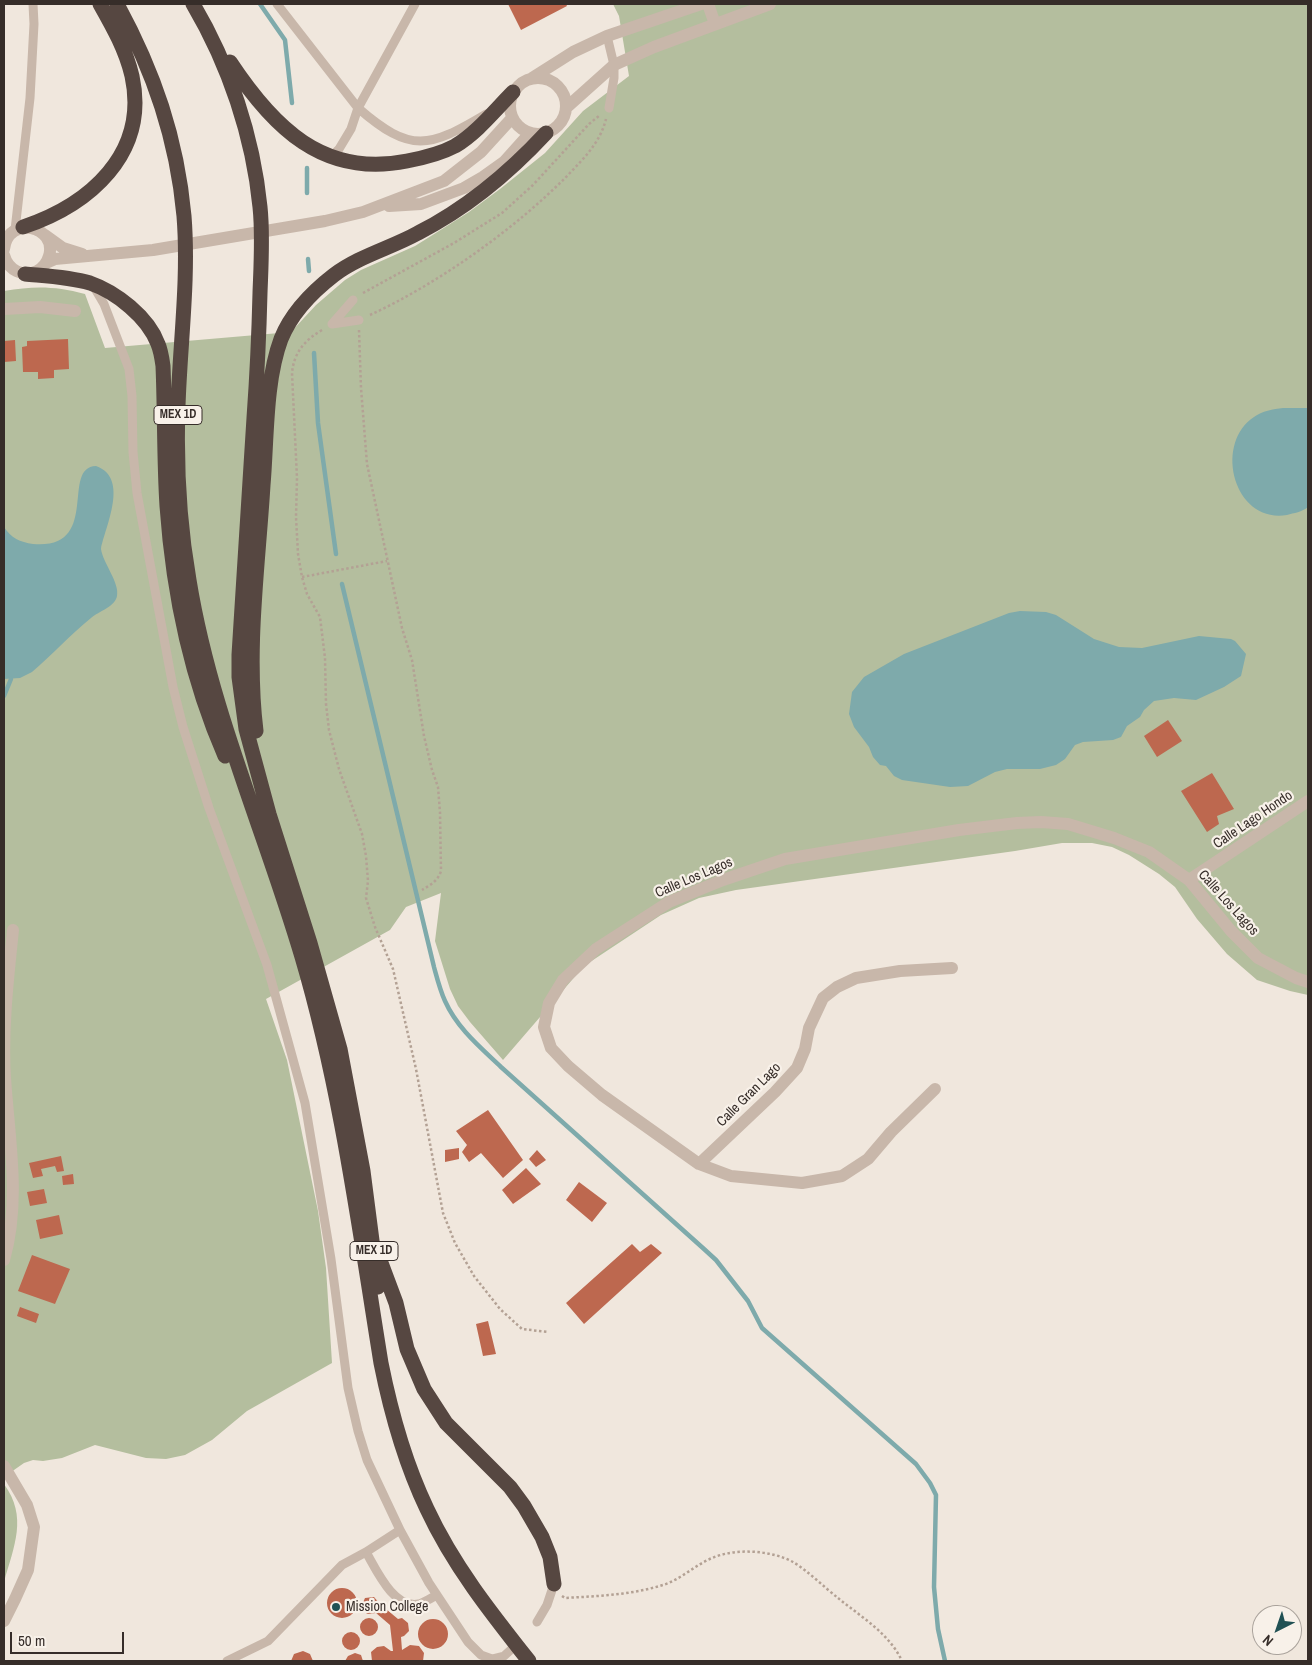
<!DOCTYPE html>
<style>
body{margin:0}
#map{position:relative;width:1312px;height:1665px;overflow:hidden;background:#f0e7dd;font-family:"Archivo Narrow",sans-serif}
canvas{display:block}
.frame{position:absolute;inset:0;border:5px solid #362d29;pointer-events:none}
.north{position:absolute;left:1252px;top:1605px;width:50px;height:50px;box-sizing:border-box;background:#f8f1e9;border:1px solid #aaa39c;border-radius:50%;rotate:221deg;font-size:14px;font-weight:700;line-height:20px;text-align:center;color:#362d29}
.north::after{content:'';display:block;margin:auto;width:18px;height:22px;background:#215154;clip-path:polygon(50% 0,100% 100%,50% 72%,0 100%)}
.scale{position:absolute;left:10px;top:1632px;width:114px;height:22px;box-sizing:border-box;border:2px solid #362d29;border-top:0;padding-left:6px;font-size:15px;line-height:18px;white-space:nowrap;color:#362d29;-webkit-text-stroke:4px #f8f1e9;paint-order:stroke}
</style>
<div id="map">
<canvas width="1312" height="1665"></canvas>
<div class="frame"></div>
<div class="north">N</div>
<div class="scale">50 m</div>
</div>
<script>
const context = document.querySelector('canvas').getContext('2d');
context.lineJoin = 'round';
function paint(path, color) {
  context.fillStyle = color;
  context.fill(path, 'evenodd');
}
function strokePath(path, color, width, dash) {
  context.strokeStyle = color;
  context.lineWidth = width;
  context.lineCap = dash ? 'butt' : 'round';
  context.setLineDash(dash || []);
  context.stroke(path);
}
function drawText(font, color, halo, rows, align = 'center') {
  context.font = font + ' "Archivo Narrow",sans-serif';
  context.lineWidth = 4.5;
  context.setLineDash([]);
  context.textBaseline = 'middle';
  context.strokeStyle = halo;
  context.fillStyle = color;
  for (const [text, x, y, turn = 0] of rows) {
    context.save();
    context.translate(x, y);
    context.rotate((+turn || 0) * Math.PI / 180);
    context.textAlign = isNaN(turn) ? turn : align;
    if (halo) context.strokeText(text, 0, 0);
    context.fillText(text, 0, 0);
    context.restore();
  }
}
paint(new Path2D(`
 M613,4H1308V995L1290,991L1257,980L1227,954L1197,919L1175,887L1159,874L1129,855L1112,847L1092,843H1062L1015,851L736,890L699,898L661,915L584,966L503,1060L470,1022L458,1006L450,989L435,941L441,893L406,907L390,930L266,999L287,1060L318,1211L326,1268L332,1363L247,1411L212,1440L185,1455L166,1459L146,1458L95,1445L62,1458L43,1461L33,1460L24,1463L4,1477V291C34,286 55,286 85,294L105,348L291,332L316,305L345,280L361,270L415,246L431,236L469,212L500,189L545,153L583,111L629,76L619,16Z
 M4,1484C28,1517 14,1546 4,1582Z`), '#b4be9e');
paint(new Path2D(`
 M1283,408H1308V507C1302,512 1294,513 1287,515C1234,524 1213,444 1254,417C1262,411 1273,409 1283,408Z
 M96,466C130,478 105,527 101,549C103,563 120,583 117,596C115,607 99,611 91,618C70,635 52,655 32,672L20,678L4,679V527C11,538 20,542 33,544C102,550 60,467 96,466Z
 M1020,611L1046,612L1056,615L1094,639L1119,647L1142,648L1199,636L1231,639L1235,641L1246,654L1241,676L1224,687L1196,700L1174,698L1154,701L1144,710L1140,717L1127,726L1121,737L1113,740L1083,742L1075,745L1065,759L1056,765L1040,769H1007L995,772L968,786L950,787L902,780L894,776L886,766L880,765L873,757L869,747L854,727L849,714L852,692L864,677L904,654L1009,613Z`), '#7eaaab');
strokePath(new Path2D(`
 M260,4L285,40L292,103
 M307,168V193
 M308,259L309,271
 M314,353L318,423L336,554
 M342,584L434,967C437,978 440,990 445,1001C457,1028 480,1047 501,1067L704,1249L716,1260L748,1301L762,1328L916,1464L930,1483L936,1495L934,1587L938,1629L945,1661
 M4,696L11,679`), '#7eaaab', 4.5);
paint(new Path2D(`
 M508,4H566L567,6L521,30Z
 M68,339L69,369L54,370V378L38,379V372H23L22,347L27,346V341Z
 M15,340L16,361L4,362V341Z
 M1168,720L1182,741L1157,757L1144,736Z
 M1212,773L1234,809L1217,816L1219,824L1207,832L1181,791Z
 M488,1110L523,1160L503,1178L481,1153L469,1162L462,1152L467,1145L456,1131Z
 M459,1148V1159L445,1162V1150Z
 M537,1150L546,1160L536,1167L529,1159Z
 M61,1156L64,1171L57,1172L55,1166L41,1169L43,1176L33,1178L29,1163Z
 M526,1168L541,1184L513,1204L502,1190Z
 M73,1174L74,1184L63,1185L62,1176Z
 M579,1182L607,1203L592,1222L566,1200Z
 M44,1189L47,1203L30,1206L27,1192Z
 M59,1215L63,1234L40,1239L36,1220Z
 M632,1244L640,1252L651,1244L662,1253L584,1324L566,1303Z
 M32,1255L70,1269L55,1304L18,1291Z
 M20,1307L39,1314L36,1323L17,1316Z
 M488,1321L496,1354L483,1356L476,1324Z
 M327 1603a15 15 0 1 1 30 0a15 15 0 1 1-30 0Z
 M374,1597L380,1604L398,1619L402,1618L408,1623L409,1631L404,1636L401,1637L402,1650L410,1645L419,1646L424,1653L423,1661H372L371,1652L377,1647L384,1646L391,1651H393L390,1625L376,1613L367,1614L361,1607L365,1598Z
 M360 1627a9 9 0 1 1 18 0a9 9 0 1 1-18 0Z
 M418 1634a15 15 0 1 1 30 0a15 15 0 1 1-30 0Z
 M342 1641a9 9 0 1 1 18 0a9 9 0 1 1-18 0Z
 M303,1651L310,1654L313,1661H291L294,1654Z
 M355,1653L361,1655L363,1661H345L348,1656Z`), '#bd684f');
strokePath(new Path2D(`
 M363,293L454,243L502,213L533,185L589,124L600,115
 M370,315C439,283 515,229 568,175C584,158 600,143 606,119
 M322,330C305,340 294,352 292,373L297,478L296,517L298,554L302,577L307,594L320,617L325,658L326,704L329,730L339,769L362,834L366,856L368,881L366,898L375,927L393,969L416,1069L443,1213L455,1243L474,1276L500,1309L522,1329L548,1332
 M359,330L361,388L367,464L402,628L412,660L424,736L432,770L438,787L440,812L441,871C438,881 430,885 422,890
 M302,577L387,561
 M562,1596L565,1598C598,1596 631,1595 663,1585C680,1580 695,1565 712,1558C735,1548 771,1550 793,1562C807,1570 825,1588 838,1598C861,1617 889,1633 902,1661`), '#b3a194', 2.5, [2.5, 2.5]);
strokePath(new Path2D(`
 M277,4L358,108C411,154 429,148 486,114
 M607,36L614,65V78L609,108
 M331,157L339,149L351,129L358,108L415,4
 M15,230L30,98L34,24L33,4
 M94,287L104,304L129,369L132,396L133,452L137,493L173,687L183,727L209,808L267,965L305,1103L331,1259L348,1388L358,1431L367,1460L400,1530L429,1583L468,1642L481,1655L492,1659L504,1656L515,1646
 M332,324L353,300
 M332,324L359,320
 M366,1552C376,1569 394,1610 419,1604C425,1602 431,1598 437,1595
 M537,1622L547,1605L554,1584
 M227,1661L268,1641L342,1565L366,1552L400,1530`), '#c8b7aa', 9);
strokePath(new Path2D(`
 M708,4L715,24
 M510 106a28 28 0 1 1 56 0a28 28 0 1 1-56 0Z
 M532,78L573,52L607,36L701,4
 M566,108L614,65L654,47L770,4
 M389,206L421,204L464,188L483,177L504,162L530,133
 M45,235L63,248L82,254
 M4,249C8,214 58,226 49,256C47,263 43,268 37,271C23,278 8,270 4,255
 M46,263L55,259L153,250L325,221L363,212L444,181L481,152L512,118
 M4,309L40,307L75,311
 M1189,880L1308,801
 M935,1089L891,1132L868,1159L842,1176L802,1183L731,1176L699,1164L602,1095L568,1066L551,1048L544,1027L549,1003L563,980L596,949L669,902L723,880L785,859L959,830L1017,823L1041,822L1068,824L1114,838L1149,852L1189,880L1231,931L1258,958L1296,978L1308,982
 M699,1164L775,1092L797,1068L805,1049L809,1028L823,998L837,987L856,978L900,971L952,968
 M4,1260C21,1201 9,1138 5,1078C2,1029 8,979 13,930
 M4,1466L27,1505L34,1527L28,1570L15,1599L4,1621`), '#c8b7aa', 12);
strokePath(new Path2D(`
 M117,4C154,72 177,139 184,216C189,279 180,343 178,406C176,464 179,523 189,580C210,710 265,831 302,957C341,1089 359,1227 381,1363C391,1413 405,1463 427,1509C453,1565 491,1613 529,1661
 M193,4C229,65 253,136 260,207C263,235 261,265 260,293C259,335 257,376 254,418C249,497 244,576 239,655V677L246,729L269,814L310,943L340,1049L363,1171L378,1287
 M230,62C273,127 323,178 407,161C423,158 440,154 455,146C477,133 495,110 513,92
 M23,227C89,205 149,154 132,76C126,50 113,27 100,4
 M25,274C46,276 69,277 90,283C116,292 148,317 158,344C161,351 162,359 163,366C165,413 164,460 167,506C173,591 191,678 225,756
 M256,731C246,649 258,567 263,485C267,439 265,382 281,339C291,314 312,292 334,275C359,256 391,248 418,233C467,208 508,174 546,133
 M381,1263L396,1303L407,1349L424,1389L446,1423L510,1487L524,1506L542,1537L550,1557L554,1584`), '#564741', 15);
for (const [x, y, r, color] of [
 [336,1607,5,"#215154"]
]) {
  const dot = new Path2D();
  dot.arc(x, y, r, 0, 2 * Math.PI);
  context.fillStyle = color;
  context.fill(dot);
  strokePath(dot, '#f8f1e9', 2);
}
for (const [x, y, w] of [
 [178,415,48],
 [374,1251,48]
]) {
  const box = new Path2D();
  box.roundRect(x - w / 2, y - 9.5, w, 19, 4);
  context.fillStyle = '#f8f1e9';
  context.fill(box);
  strokePath(box, '#362d29', 1);
}
drawText('bold 12px', '#362d29', null, [
 ["MEX 1D",178,415],
 ["MEX 1D",374,1251]
]);
drawText('14px', '#362d29', '#f8f1e9', [
 ["Calle Lago Hondo",1253,820,-34],
 ["Calle Los Lagos",694,878,-23],
 ["Calle Los Lagos",1228,903,48],
 ["Calle Gran Lago",749,1095,-45]
]);
drawText('14px', '#362d29', '#f8f1e9', [
 ["Mission College",346,1607]
], 'left');
</script>
